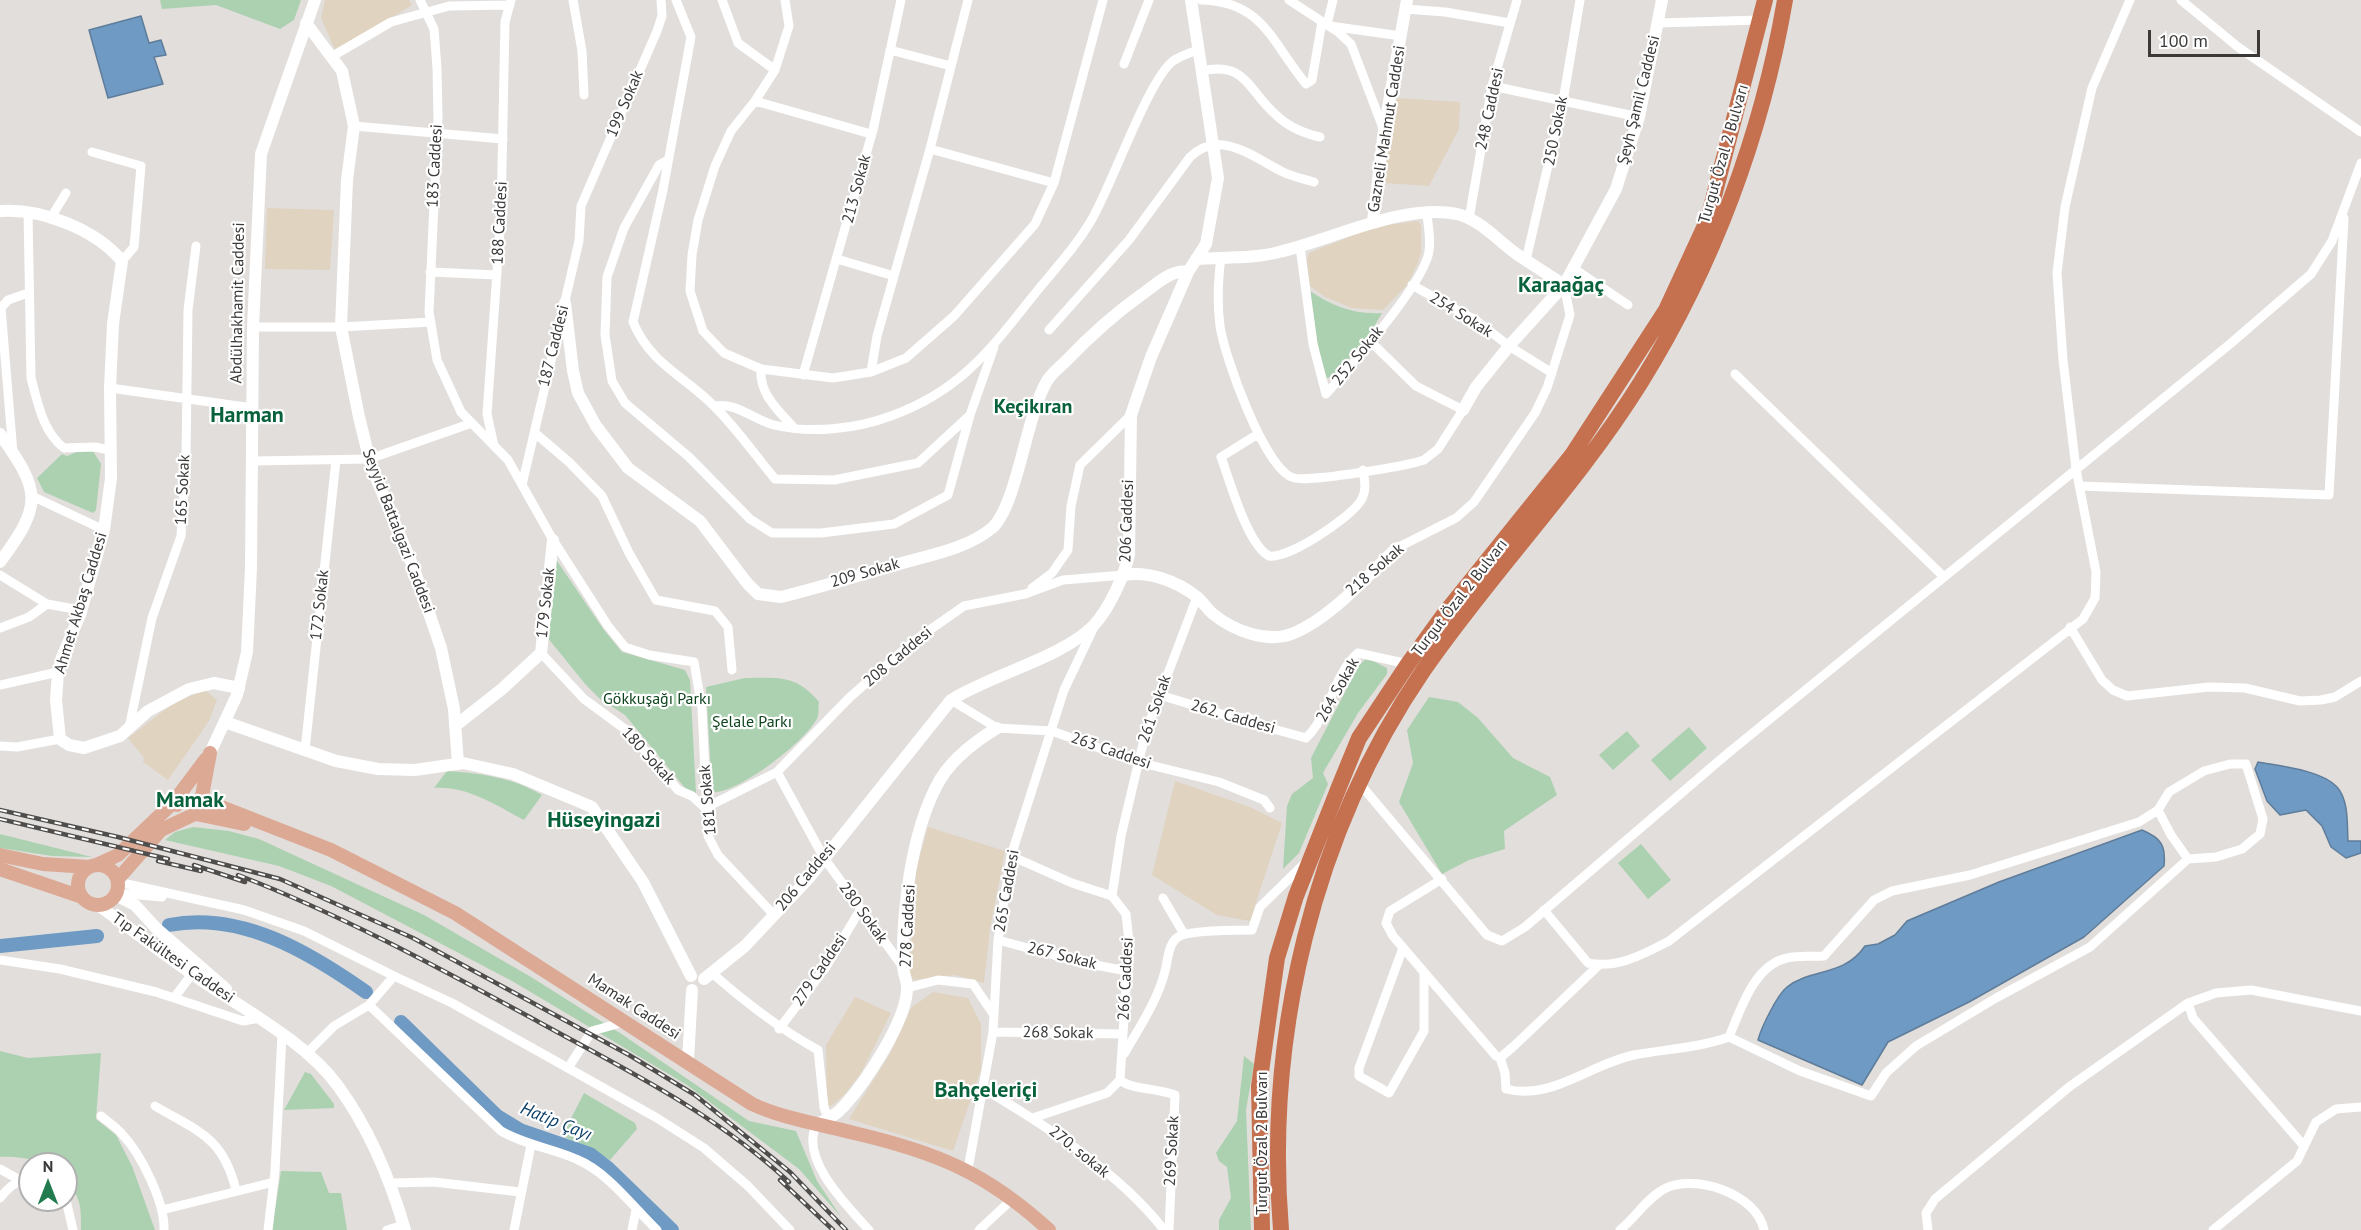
<!DOCTYPE html>
<meta charset="utf-8">
<style>
body{margin:0}
#map{position:relative;width:2361px;height:1230px;overflow:hidden;background:#e2dedb;font-family:"PT Sans",sans-serif}
canvas{display:block}
.north{position:absolute;left:18px;top:1152px;width:60px;height:60px;box-sizing:border-box;background:#fff;border:2px solid #b1b0b0;border-radius:50%;rotate:0deg;font-size:16px;font-weight:700;line-height:24px;text-align:center;color:#3b3a39}
.north::after{content:'';display:block;margin:auto;width:21px;height:27px;background:#227b4f;clip-path:polygon(50% 0,100% 100%,50% 72%,0 100%)}
.scale{position:absolute;left:2148px;top:30px;width:112px;height:27px;box-sizing:border-box;border:3px solid #3b3a39;border-top:0;padding-left:8px;font-size:18px;line-height:21px;white-space:nowrap;color:#3b3a39;-webkit-text-stroke:4px #fff;paint-order:stroke}
</style>
<div id="map">
<canvas width="2361" height="1230"></canvas>
<div class="north">N</div>
<div class="scale">100 m</div>
</div>
<script>
const context = document.querySelector('canvas').getContext('2d');
context.lineJoin = 'round';
function paint(path, color) {
  context.fillStyle = color;
  context.fill(path, 'evenodd');
}
function strokePath(path, color, width, dash) {
  context.strokeStyle = color;
  context.lineWidth = width;
  context.lineCap = dash ? 'butt' : 'round';
  context.setLineDash(dash || []);
  context.stroke(path);
}
function drawText(font, color, halo, rows, align = 'center') {
  context.font = font + ' "PT Sans",sans-serif';
  context.lineWidth = 4.5;
  context.setLineDash([]);
  context.textBaseline = 'middle';
  context.strokeStyle = halo;
  context.fillStyle = color;
  for (const [text, x, y, turn = 0] of rows) {
    context.save();
    context.translate(x, y);
    context.rotate((+turn || 0) * Math.PI / 180);
    context.textAlign = isNaN(turn) ? turn : align;
    if (halo) context.strokeText(text, 0, 0);
    context.fillText(text, 0, 0);
    context.restore();
  }
}
paint(new Path2D(`
 M325,0H409L412,5L336,52L321,18Z
 M1397,98L1460,102L1459,129L1429,186L1384,183L1389,128Z
 M267,208L334,210L330,270L265,269Z
 M1418,221L1421,225V252L1418,263L1407,285L1383,310L1352,308L1325,297L1310,286L1307,261L1309,253L1374,227Z
 M205,690L217,700L209,721L168,780L143,762L144,758L128,738L174,703Z
 M1175,781L1250,807L1282,823L1250,921L1217,915L1152,875Z
 M928,827L1005,851L990,929L984,983L955,975L913,980L909,972L916,870Z
 M933,992L968,998L981,1024V1070L953,1151L849,1119L891,1052L911,1008Z
 M855,997L891,1013L861,1073L845,1094L831,1106L827,1105L826,1045Z`), '#e0d3c0');
paint(new Path2D(`
 M160,0H301L294,20L280,29L216,5L162,9Z
 M1310,291C1332,306 1355,315 1382,313L1365,342L1331,377L1326,378L1320,360Z
 M79,451H93L101,464L96,510L93,513L44,492L37,478L62,454L67,456Z
 M555,558L604,630L622,652L685,670L690,680L696,793L685,788L625,715L600,699L586,685L547,637Z
 M1367,658L1387,668V674L1358,713L1323,773L1328,784L1299,853L1283,869L1287,806L1292,794L1313,778L1311,758L1359,665Z
 M745,678C778,678 796,674 819,702C818,706 819,712 818,716C810,739 735,796 712,792L706,687Z
 M1429,697L1458,702L1478,718L1513,758L1550,777L1557,795L1504,831L1505,849L1469,860L1442,874L1399,802L1413,763L1407,730Z
 M1689,727L1707,748L1670,781L1651,760Z
 M1627,731L1640,746L1613,770L1599,755Z
 M447,771C480,773 514,778 542,795L524,820C495,805 468,786 434,788Z
 M193,827L229,831L259,839L424,915L531,977L623,1035L749,1121L796,1131L817,1181L841,1217L799,1169L687,1085L512,981L331,886L279,866L165,840L175,832Z
 M0,834L92,857L52,856L0,848Z
 M1641,844L1671,880L1648,899L1618,863Z
 M0,1051L28,1058L101,1053L96,1119L116,1135L132,1166L155,1230H81C81,1211 82,1196 66,1183V1164C43,1164 23,1155 0,1157Z
 M1244,1056L1254,1064L1246,1110L1251,1230H1219V1220L1231,1198L1227,1167L1219,1161L1216,1153L1237,1121Z
 M305,1072L311,1074L334,1104V1108L284,1110Z
 M584,1093L635,1123L637,1129L610,1160L588,1147L562,1136Z
 M281,1171L321,1172L329,1193H341L347,1230H272Z`), '#acd1b1');
const water = new Path2D(`
 M141,16L149,43L161,40L166,55L154,57L163,84L108,98L89,30Z
 M2258,762C2279,766 2322,770 2337,787C2349,800 2347,825 2348,841H2361V853L2346,858L2331,847L2322,826L2306,810L2280,815L2267,801L2255,769Z
 M2142,830C2161,838 2166,845 2164,866L2084,937L1969,1002L1888,1042L1862,1085L1758,1040C1761,1028 1777,995 1787,987C1811,968 1844,977 1865,946L1878,944L1895,935L1907,921L1999,882Z`);
paint(water, '#6e9ac3');
strokePath(water, '#5f7d9a', 1.5);
strokePath(new Path2D(`
 M169,925C241,911 309,952 366,992
 M0,946L97,936
 M401,1022L497,1116L520,1130L590,1154L608,1168L672,1230`), '#6e9ac3', 14);
strokePath(new Path2D(`
 M420,0L434,29L437,68L438,118L429,312L437,360L461,412L508,460L553,540L608,626L625,647L649,655L694,662L702,709L708,836L718,855L774,915
 M573,0L582,51L584,95
 M676,0L691,37L663,190L633,322C651,365 685,376 715,407C737,429 755,455 775,479L834,480L918,463L970,415
 M722,0L738,43L775,70
 M785,0L789,26L775,70L755,101L731,131L715,166L698,220L692,255L690,291L703,331L724,353L761,369L833,378L871,372L906,358L954,316L1035,224L1054,183L1103,0
 M1201,0C1263,1 1272,43 1306,84L1312,80L1322,22
 M1289,0L1338,32L1351,44L1383,128
 M2181,0L2238,47L2361,132
 M1405,9L1445,12L1510,23
 M1658,23L1760,20
 M1327,25L1333,0
 M1330,26L1401,36
 M890,50L951,66
 M331,57L391,22L449,6L510,5
 M1124,64L1149,0
 M1201,71C1246,61 1247,89 1275,114C1288,127 1302,133 1320,137
 M1492,86L1639,117
 M755,101L871,134
 M354,126L503,139
 M930,149L1054,183
 M92,152L141,166L134,247L122,261
 M668,160L659,165L624,228L607,277L605,335L612,381L625,403L689,457L750,519L772,533H821L894,524L948,495L970,415L994,347
 M28,212L31,378C38,404 43,432 64,448L95,447L109,450
 M50,219L66,193
 M1469,219L1492,86L1517,0
 M1300,247L1313,344L1326,394C1350,367 1425,283 1429,251C1431,239 1428,226 1427,214
 M1221,257C1218,280 1217,303 1220,326C1224,355 1265,471 1294,478C1310,482 1407,466 1424,460L1438,449L1463,410L1416,386L1371,342
 M837,259L894,276
 M1526,260L1563,101L1580,0
 M1573,268L1628,305
 M430,272L497,275
 M1412,285L1477,321L1509,346L1552,373
 M253,327H341L431,322
 M1049,330L1129,240L1190,157C1221,128 1254,158 1283,172C1293,177 1304,179 1314,182
 M761,369C759,394 778,410 794,428
 M871,372L877,336L930,149L968,0
 M1735,374L1944,577
 M803,375L873,130L901,0
 M110,388L253,408
 M715,406C736,402 754,420 774,425C811,434 856,429 891,416C963,390 992,347 1037,291C1056,268 1077,245 1092,219C1112,185 1148,80 1173,61C1180,56 1189,53 1198,50
 M535,433L569,462L602,496L629,553L656,600L715,611L728,627L732,670
 M1258,434L1221,457C1230,481 1247,544 1269,556C1289,559 1348,519 1360,502C1367,492 1365,481 1363,470
 M494,446L487,414L501,215L505,22L511,0
 M13,453L1,308L8,300L28,293
 M253,461L369,459L472,423
 M522,485L579,241L581,206L657,31L662,16L661,0
 M2080,486L2329,495L2344,218
 M32,496L104,530
 M1397,548L1456,518L1474,502L1535,413L1547,388L1570,315L1564,285
 M0,575L47,604L80,610
 M1032,588L1052,573L1068,550L1071,506L1080,465L1131,415
 M2070,627L2102,680L2113,690L2127,696L2209,687L2245,688L2300,701L2321,700L2335,697L2361,681
 M0,628L29,617L47,604
 M541,653L584,699L629,732L678,790L692,796L705,808L777,772L849,698L914,641L964,606L1025,594L1063,580L1124,575
 M0,685L58,672
 M1160,695L1225,715L1251,719L1270,728L1306,738C1330,715 1333,675 1358,653L1408,664
 M951,700L997,728L1052,731L1138,762L1219,782L1264,800L1270,808
 M129,728L152,618L181,536L186,457L188,310L196,246
 M0,746L17,747L60,739
 M305,750L336,460
 M777,772L824,858L903,967
 M1360,784L1487,935L1502,941L1525,927L1727,754L2230,344L2311,274L2332,241L2361,163
 M2158,810L2171,835L2188,859
 M1011,856L1072,883L1112,896L1126,914L1129,942L1120,1080L1107,1093L1033,1118
 M1442,879L1390,911L1386,923L1393,936L1496,1056L1500,1058L1514,1046L1599,965
 M118,882L244,910L304,931L394,976
 M117,893L162,897
 M1112,896L1121,836L1146,731L1197,597
 M1163,898L1184,934
 M1544,910L1588,963C1617,969 1644,954 1669,941L2083,619L2095,598L2096,572L2076,469L2063,360L2057,273L2065,207L2092,88L2130,0
 M998,940L1079,962L1127,971
 M1403,948L1359,1068V1076L1389,1093L1424,1031V973
 M0,960L60,969L156,992L243,1021L260,1018
 M712,973C746,1003 778,1028 818,1050L824,1107L828,1119
 M907,988L938,980L973,984L994,1015
 M174,998L192,974
 M2188,1003L2193,1018L2304,1146
 M369,1005L501,1131C525,1145 551,1148 576,1159C608,1172 632,1206 657,1230
 M779,1029L826,967L860,910
 M993,1032L1123,1034
 M306,1054L334,1026L369,1005L394,976L452,1003L657,1118L704,1148L748,1186L790,1230
 M1124,1054C1139,1028 1158,1000 1165,971C1168,960 1168,944 1178,937C1189,930 1237,930 1252,930L1260,907L1304,864
 M1500,1058L1505,1073L1506,1089C1551,1101 1590,1064 1634,1055C1666,1049 1698,1048 1729,1037L1800,1071L1871,1096L1886,1073L1916,1046L1996,998L2090,947L2188,859L2216,857L2242,849L2260,834L2263,819L2246,764H2230L2204,771L2169,792L2158,810L2139,822L1970,875L1892,891L1874,900L1824,956C1812,957 1799,955 1787,958C1754,965 1741,1009 1729,1037
 M568,1068L592,1031L617,1024L621,1018
 M1120,1080C1132,1090 1158,1088 1175,1095L1169,1230
 M984,1089C1045,1125 1120,1173 1164,1230
 M155,1106C199,1132 223,1137 236,1190
 M101,1116C108,1122 116,1127 122,1134C141,1154 165,1202 164,1230
 M817,1124C798,1158 848,1207 869,1230
 M0,1169L20,1180
 M968,1169L993,1032L998,940L1011,856L1064,690L1093,629
 M392,1183L434,1182L520,1192
 M0,1198C9,1187 16,1180 30,1180
 M66,1200L73,1230
 M162,1210L274,1182
 M268,1230L275,1171L282,1035
 M387,1230L404,1225
 M514,1230L531,1145
 M632,1230L636,1210
 M979,1230L1007,1204
 M1620,1230C1636,1217 1646,1199 1664,1189C1695,1173 1757,1194 1764,1230
 M1928,1230L1926,1213L1935,1199L2069,1087L2188,1003L2216,993L2251,990L2361,1011
 M2213,1230L2297,1161L2316,1122L2336,1109L2361,1107`), '#fff', 9);
strokePath(new Path2D(`
 M306,23L342,71L354,126L347,180L341,327L359,417L371,466L414,569L441,648L454,709L458,764
 M0,211C41,208 95,229 122,261L113,324L110,388L111,478L104,530L80,615L62,657L58,672L56,700L60,739L69,745L84,748L120,736L148,711L189,689L214,683L239,688
 M1373,221L1384,130L1407,0
 M1196,259C1223,257 1253,259 1279,252C1331,240 1403,203 1457,214C1481,220 1498,241 1518,255C1533,265 1549,275 1564,285
 M565,303L573,371L578,393L596,426L628,468L700,521L747,583L758,594L781,597C821,587 860,575 899,564C929,555 967,549 992,528C1017,506 1026,416 1047,381C1051,374 1060,367 1066,361C1089,337 1113,315 1141,295C1153,287 1172,268 1188,272
 M1463,410L1476,387L1509,346L1564,285L1616,189L1639,117L1662,0
 M0,434C41,492 43,504 0,562
 M1124,575C1149,571 1177,581 1197,597C1203,602 1207,609 1213,614C1234,631 1268,644 1294,633C1331,618 1368,575 1397,548
 M225,722L336,761L378,769L415,770L463,763L513,774L592,807L643,882L691,976
 M455,726L502,689L541,653L553,540
 M210,753L237,695L247,652L251,568L253,327L261,154L315,0
 M115,895L135,905L156,928L226,989
 M98,905C131,929 164,955 198,978C243,1009 305,1041 338,1086C370,1130 390,1178 405,1230
 M704,979L745,946L808,879L951,700C990,675 1064,657 1094,625C1109,609 1124,576 1129,555L1131,415L1151,357L1188,272L1206,244L1218,178L1191,0
 M688,1060L692,990
 M817,1124C827,1120 837,1114 844,1106C865,1083 908,1019 907,987C907,980 903,973 903,965C902,911 911,836 936,787C948,762 974,742 997,728`), '#fff', 12);
strokePath(new Path2D(`
 M201,799L331,850L455,913L752,1104C784,1119 820,1124 854,1133C936,1152 987,1173 1049,1230
 M177,805L179,795L206,759
 M196,814L244,824
 M0,855L43,864L89,867
 M78 885a20 20 0 1 1 40 0a20 20 0 1 1-40 0Z
 M96,865L118,855L177,799
 M0,869L82,897
 M118,879L161,830L199,812L210,753`), '#dca995', 14);
strokePath(new Path2D(`
 M1262,1230L1259,1086L1277,958L1296,896L1339,787L1359,738L1408,664L1445,613L1572,455L1666,310L1708,219L1765,0
 M1281,1230C1265,1036 1313,832 1423,671C1492,571 1577,485 1641,382C1713,266 1762,134 1785,0`), '#c5704f', 16);
const rail = new Path2D(`
 M0,810L118,837L280,879L413,938L629,1055L695,1095L790,1172L846,1230
 M0,819L168,859
 M158,861L201,871
 M194,865L245,882
 M238,875C342,915 439,968 537,1021C624,1069 715,1113 789,1182
 M780,1180L833,1230`);
strokePath(rail, '#4f4e4c', 4.5);
strokePath(rail, '#fff', 2, [7]);
drawText('16px', '#3b3a39', '#fff', [
 ["Şeyh Şamil Caddesi",1639,100,-76],
 ["199 Sokak",625,104,-67],
 ["248 Caddesi",1490,109,-78],
 ["Gazneli Mahmut Caddesi",1387,129,-81],
 ["250 Sokak",1556,131,-79],
 ["Turgut Özal 2 Bulvarı",1724,154,-74],
 ["183 Caddesi",435,166,-87],
 ["213 Sokak",857,189,-75],
 ["188 Caddesi",500,223,-87],
 ["Abdülhakhamit Caddesi",238,303,-89],
 ["254 Sokak",1461,315,32],
 ["187 Caddesi",554,346,-76],
 ["252 Sokak",1358,356,-51],
 ["165 Sokak",183,490,-87],
 ["206 Caddesi",1127,521,-88],
 ["Seyyid Battalgazi Caddesi",398,531,69],
 ["218 Sokak",1375,570,-41],
 ["209 Sokak",865,573,-16],
 ["Turgut Özal 2 Bulvarı",1460,598,-52],
 ["Ahmet Akbaş Caddesi",81,603,-73],
 ["179 Sokak",546,603,-84],
 ["172 Sokak",320,605,-84],
 ["208 Caddesi",898,657,-40],
 ["264 Sokak",1338,690,-61],
 ["261 Sokak",1155,709,-71],
 ["262. Caddesi",1233,717,16],
 ["263 Caddesi",1111,751,19],
 ["180 Sokak",648,756,48],
 ["181 Sokak",708,800,-95],
 ["206 Caddesi",806,877,-50],
 ["265 Caddesi",1007,891,-80],
 ["280 Sokak",863,913,54],
 ["278 Caddesi",908,926,-87],
 ["267 Sokak",1062,956,14],
 ["Tıp Fakültesi Caddesi",173,958,35],
 ["279 Caddesi",820,970,-56],
 ["266 Caddesi",1126,979,-87],
 ["Mamak Caddesi",634,1007,33],
 ["268 Sokak",1058,1033,1],
 ["Turgut Özal 2 Bulvarı",1262,1143,-90],
 ["269 Sokak",1172,1151,-87],
 ["270. sokak",1079,1152,39]
]);
drawText('16px', '#0e441d', '#fff', [
 ["Gökkuşağı Parkı",657,699],
 ["Şelale Parkı",752,722]
]);
drawText('italic 18px', '#0e4169', '#fff', [
 ["Hatip Çayı",556,1122,22]
]);
drawText('bold 20px', '#07613a', '#fff', [
 ["Keçikıran",1033,407]
]);
drawText('bold 22px', '#07613a', '#fff', [
 ["Karaağaç",1561,286],
 ["Harman",247,416],
 ["Mamak",190,801],
 ["Hüseyingazi",604,821],
 ["Bahçeleriçi",986,1091]
]);
</script>
